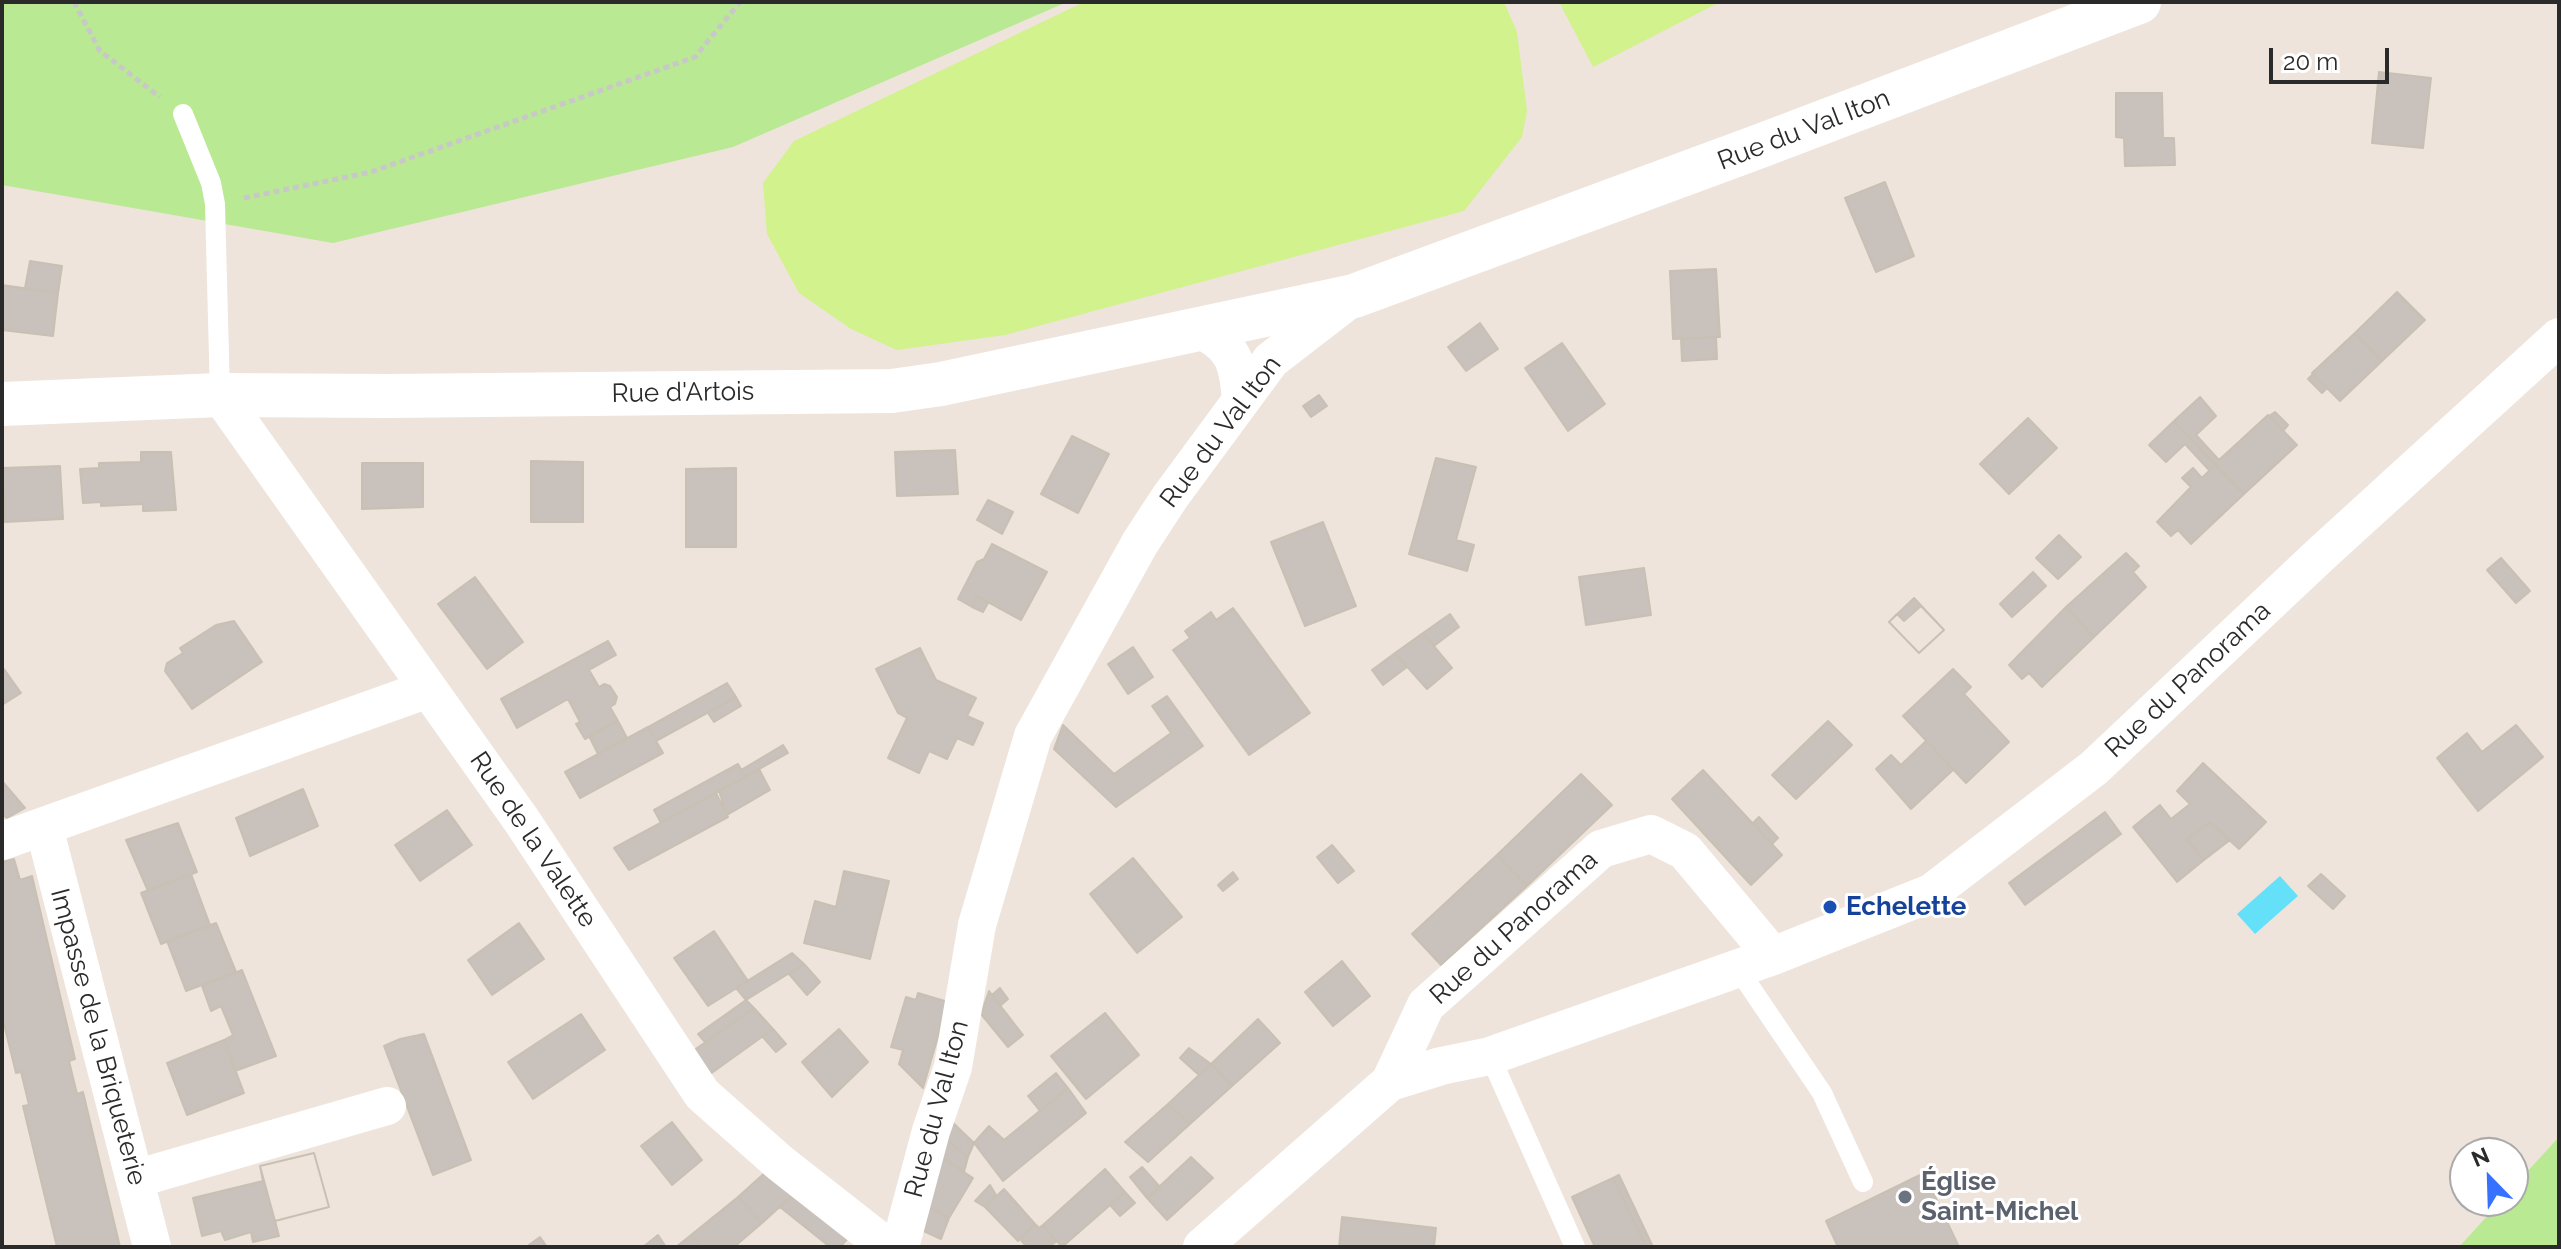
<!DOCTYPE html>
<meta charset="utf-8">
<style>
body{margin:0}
#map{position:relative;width:2561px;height:1249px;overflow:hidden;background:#eee4db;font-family:Raleway,sans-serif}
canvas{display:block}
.frame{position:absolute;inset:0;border:4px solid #2a2a2a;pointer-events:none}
.north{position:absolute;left:2449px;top:1137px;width:80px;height:80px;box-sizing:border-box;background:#fff;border:2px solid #aaa;border-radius:50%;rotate:337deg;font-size:22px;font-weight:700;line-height:32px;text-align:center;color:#2a2a2a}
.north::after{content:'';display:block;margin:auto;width:28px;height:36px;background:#3771ff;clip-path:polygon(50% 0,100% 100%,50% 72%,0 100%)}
.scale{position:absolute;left:2269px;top:48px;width:120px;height:36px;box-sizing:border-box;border:4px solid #2a2a2a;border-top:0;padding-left:10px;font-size:24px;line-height:28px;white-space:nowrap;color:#2a2a2a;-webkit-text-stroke:6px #fff;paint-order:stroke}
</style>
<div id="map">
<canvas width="2561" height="1249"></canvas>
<div class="frame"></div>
<div class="north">N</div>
<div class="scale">20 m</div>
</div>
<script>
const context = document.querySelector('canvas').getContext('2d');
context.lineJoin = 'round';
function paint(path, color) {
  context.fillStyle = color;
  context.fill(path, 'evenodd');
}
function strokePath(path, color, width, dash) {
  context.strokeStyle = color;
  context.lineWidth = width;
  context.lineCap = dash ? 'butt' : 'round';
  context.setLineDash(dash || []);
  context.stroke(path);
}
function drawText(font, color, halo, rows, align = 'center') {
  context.font = font + ' Raleway,sans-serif';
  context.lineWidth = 6;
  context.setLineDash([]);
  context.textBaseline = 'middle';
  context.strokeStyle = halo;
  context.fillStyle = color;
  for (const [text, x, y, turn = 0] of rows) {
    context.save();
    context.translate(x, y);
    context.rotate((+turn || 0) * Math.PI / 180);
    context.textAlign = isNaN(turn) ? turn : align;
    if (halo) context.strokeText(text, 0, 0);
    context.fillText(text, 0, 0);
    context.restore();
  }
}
paint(new Path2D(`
 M2,2H1067L733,147L333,243L2,185Z
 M2559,1137V1247H2459L2501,1201H2513V1187Z`), '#b9e992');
paint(new Path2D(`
 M1084,2H1504L1517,32L1527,111L1522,137L1464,211L1005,335L897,350L851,329L799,293L767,234L763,183L794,141Z
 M1559,2H1720L1593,67Z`), '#d1f28d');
paint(new Path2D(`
 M2280,876L2298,896L2255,934L2237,914Z`), '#64e1f9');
const building = new Path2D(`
 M2379,72L2431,78L2423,148L2372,143Z
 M2116,93H2162L2163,138H2174L2175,165L2125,166L2124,138L2116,137Z
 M1885,182L1914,256L1876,272L1845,198Z
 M30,261L62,266L58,293L25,288Z
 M1716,269L1720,337L1673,339L1670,271Z
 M2,285L58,293L53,336L2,330Z
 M2397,292L2425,320L2382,361L2355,333Z
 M1480,323L1498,349L1466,371L1448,347Z
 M2355,333L2382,361L2340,401L2312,373Z
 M1716,337L1717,359L1682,361L1681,339Z
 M1562,343L1605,404L1568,431L1525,368Z
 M2313,374L2327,388L2322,393L2308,379Z
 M1319,395L1327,406L1311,417L1303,406Z
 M2200,397L2216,416L2196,435L2219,460L2268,415L2297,445L2244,494L2174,421Z
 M2275,412L2288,425L2283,431L2269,416Z
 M2028,418L2057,448L2009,494L1980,464Z
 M2174,421L2215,465L2209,470L2185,444L2166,462L2149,445Z
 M1072,436L1109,454L1078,513L1041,494Z
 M955,450L958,494L897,496L895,452Z
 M141,452H171L176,510L143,511V504L101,506V502L83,503L80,469L99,468V463L141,462Z
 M1436,458L1476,467L1456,540L1474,545L1467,571L1409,554Z
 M531,461L583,462V522H531Z
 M362,463H423V507L362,509Z
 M2215,465L2244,494L2191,544L2178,530L2171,536L2157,522L2191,487L2182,478L2193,468L2202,478Z
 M60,466L63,519L5,522L3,468Z
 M736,468V547H686V469Z
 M988,500L1013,512L1002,534L977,520Z
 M1323,522L1356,606L1305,626L1271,542Z
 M2059,535L2081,557L2058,579L2036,558Z
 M992,544L1047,572L1021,620L977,596L972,607L958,599L977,562L984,559Z
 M2126,553L2139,566L2133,572L2146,587L2094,637L2066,607Z
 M2501,558L2530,591L2516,603L2487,570Z
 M1644,568L1651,615L1586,625L1579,577Z
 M2033,572L2046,586L2012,617L2000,604Z
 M475,577L523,642L487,669L438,604Z
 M977,596L988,603L983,612L972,607Z
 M1914,598L1944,630L1919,653L1889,622Z
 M1921,606L1944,630L1919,653L1889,622L1897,614L1904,621Z
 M2066,607L2094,637L2042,687L2029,673L2022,679L2009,665Z
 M1233,608L1310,713L1249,755L1173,650L1190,638L1185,631L1211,612L1216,620Z
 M1450,614L1459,627L1434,646L1423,633Z
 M234,621L262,662L192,709L165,671L167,663L183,653L180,648L216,625Z
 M1423,633L1452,668L1427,689L1395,653Z
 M608,641L616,655L589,670L599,687L604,684L610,686L617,697L615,704L610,707L618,721L585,739L576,724L580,722L568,699L517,728L501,699Z
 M1133,647L1153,677L1128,694L1108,664Z
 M920,648L936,680L976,698L967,716L983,723L973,745L957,738L947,759L929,751L919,773L888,758L907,718L898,713L876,669Z
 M1395,653L1407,667L1383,685L1372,670Z
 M4,669L21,693L2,705V670Z
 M1953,669L1971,687L1964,694L2009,742L1966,783L1903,716Z
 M727,683L736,697L656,741L648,727Z
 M1167,696L1203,746L1116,807L1054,749L1063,725L1114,774L1171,733L1152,706Z
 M736,697L741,706L714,722L708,713Z
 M618,721L627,738L598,754L589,736Z
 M1828,721L1852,745L1796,799L1772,775Z
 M2516,725L2543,757L2478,811L2437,758L2467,733L2482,752Z
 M648,727L663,753L580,798L565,772Z
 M1926,741L1954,769L1911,809L1876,769L1891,755L1901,765Z
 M783,745L788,753L745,777L741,770Z
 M2203,763L2266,822L2239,849L2210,822L2187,839L2204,860L2177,882L2133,827L2160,805L2171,819L2190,804L2177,791Z
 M738,764L745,777L661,823L654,810Z
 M759,769L770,790L727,815L719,791Z
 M1703,770L1782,855L1751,885L1672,799Z
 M1581,774L1612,805L1527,886L1497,855Z
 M2,781L25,808L7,818L2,814Z
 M303,789L318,826L250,856L236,818Z
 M716,793L728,817L629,870L614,848Z
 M447,810L472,845L420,881L395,845Z
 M2105,812L2121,834L2025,905L2009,883Z
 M1759,817L1778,838L1772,844L1753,823Z
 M2210,822L2230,840L2204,860L2187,839Z
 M178,823L197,872L148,891L126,840Z
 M1332,845L1354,871L1338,883L1317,857Z
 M1497,855L1527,886L1441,965L1412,934Z
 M1133,858L1182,917L1137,953L1090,894Z
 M14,859L20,880L32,876L75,1059L69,1061L77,1094L83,1092L120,1247H57L23,1106L29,1105L21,1072L16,1073L2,1016V862Z
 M844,871L889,881L870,959L804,943L815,901L836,907Z
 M1233,872L1238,879L1223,891L1218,885Z
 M191,874L210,925L161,944L141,893Z
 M2321,874L2345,896L2333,909L2308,886Z
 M216,923L236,972L186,991L167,941Z
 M519,923L544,959L492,995L468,960Z
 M714,931L748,981L708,1006L674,958Z
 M792,953L804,964L746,1000L736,988Z
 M1342,961L1370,996L1333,1026L1305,992Z
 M804,964L820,982L807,995L789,974Z
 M242,970L276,1056L235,1071L224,1040L233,1035L221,1006L211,1011L202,986Z
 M1000,988L1008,999L1000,1006L992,995Z
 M989,991L1023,1035L1008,1047L981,1014Z
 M918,993L948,1002L923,1088L899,1064L903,1050L891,1047L906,997L916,1000Z
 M746,1000L754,1008L705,1042L698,1034Z
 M754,1008L773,1029L706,1077L690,1053Z
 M1105,1013L1139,1055L1086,1099L1051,1056Z
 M581,1014L605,1050L533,1099L508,1062Z
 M1258,1019L1280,1043L1232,1086L1211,1064Z
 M773,1029L786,1044L776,1052L762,1036Z
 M839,1029L868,1062L832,1097L802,1062Z
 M424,1034L471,1160L433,1175L384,1046L400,1039Z
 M224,1040L244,1093L187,1115L167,1063Z
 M1189,1048L1211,1064L1199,1075L1180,1058Z
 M1211,1064L1232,1086L1190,1124L1168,1104Z
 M1056,1073L1068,1088L1040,1111L1028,1096Z
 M1068,1088L1086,1113L1003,1181L974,1143L989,1126L1004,1140Z
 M1168,1104L1190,1124L1148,1162L1125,1142Z
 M948,1118L974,1143L968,1157L943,1137Z
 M672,1122L702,1160L672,1185L641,1146Z
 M943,1137L968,1157L964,1172L938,1155Z
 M314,1153L329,1207L275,1221L279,1236L253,1242L251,1232L225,1240L221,1231L202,1236L193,1198L263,1181L260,1166Z
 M314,1153L329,1207L275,1221L260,1166Z
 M938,1155L973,1178L949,1218L924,1204Z
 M1191,1157L1213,1178L1167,1220L1147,1198Z
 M1142,1167L1160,1187L1147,1198L1130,1177Z
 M1105,1169L1125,1192L1062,1247L1043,1225Z
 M768,1170L796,1192L762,1223L738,1197Z
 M1924,1173L1959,1247H1838L1826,1221Z
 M1619,1175L1653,1247H1646L1613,1178Z
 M1613,1178L1646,1247H1595L1572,1197Z
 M990,1185L996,1195L985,1207L975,1201Z
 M1004,1189L1035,1224L1018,1241L985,1207Z
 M796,1192L851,1235L840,1247H830L780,1207Z
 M1125,1192L1135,1203L1120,1216L1110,1205Z
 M738,1197L762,1223L734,1247H701L691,1235Z
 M924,1204L949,1218L941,1239L917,1228Z
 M1342,1217L1436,1228L1434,1247H1339Z
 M1035,1224L1039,1228L1043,1225L1057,1241L1049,1247H1027L1020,1239Z
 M658,1235L666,1247H643Z
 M691,1235L701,1247H676Z
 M540,1237L547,1247H526Z`);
paint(building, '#c9c1bb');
strokePath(building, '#c9c0b4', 2);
strokePath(new Path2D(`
 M74,2L100,51L160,97
 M244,198L371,172L695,57L740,2`), '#c8c8c8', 5, [6, 4]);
strokePath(new Path2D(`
 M183,114L211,183L215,204L220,395
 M1738,969L1822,1093L1863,1182
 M1490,1056L1575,1247`), '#fff', 20);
strokePath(new Path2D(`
 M1198,329C1234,345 1238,363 1241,400
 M220,395L522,821L702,1094L780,1163L887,1247
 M44,827L152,1247
 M2,841L428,689
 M1390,1082L1426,1005L1601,849L1651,834L1685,851L1773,956
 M135,1179L387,1106
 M900,1247L931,1131L953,1067L977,925L1033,736L1140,543L1170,497L1271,360L1354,296
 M1202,1247L1390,1082L1441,1066L1490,1056L1773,956L1931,893L2094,768L2320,555L2559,337`), '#fff', 38);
strokePath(new Path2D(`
 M2,404L220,395L387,396L892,391L941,384L1354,296L1760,146L2139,2`), '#fff', 44);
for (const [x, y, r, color] of [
 [1830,907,8,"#1a4fb4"],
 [1905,1197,8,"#6b7280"]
]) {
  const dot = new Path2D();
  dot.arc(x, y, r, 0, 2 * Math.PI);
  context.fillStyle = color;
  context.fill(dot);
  strokePath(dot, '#fff', 3);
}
drawText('26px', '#2a2a2a', '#fff', [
 ["Rue du Val Iton",1804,130,-21],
 ["Rue d'Artois",683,393,-1],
 ["Rue du Val Iton",1221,432,-53],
 ["Rue du Panorama",2188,680,-43],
 ["Rue de la Valette",533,840,56],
 ["Rue du Panorama",1514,928,-42],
 ["Impasse de la Briqueterie",98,1037,75],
 ["Rue du Val Iton",937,1109,-75]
]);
drawText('bold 26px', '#164399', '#fff', [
 ["Echelette",1846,907]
], 'left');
drawText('bold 26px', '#5b616d', '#fff', [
 ["Église",1921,1182],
 ["Saint-Michel",1921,1212]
], 'left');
</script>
